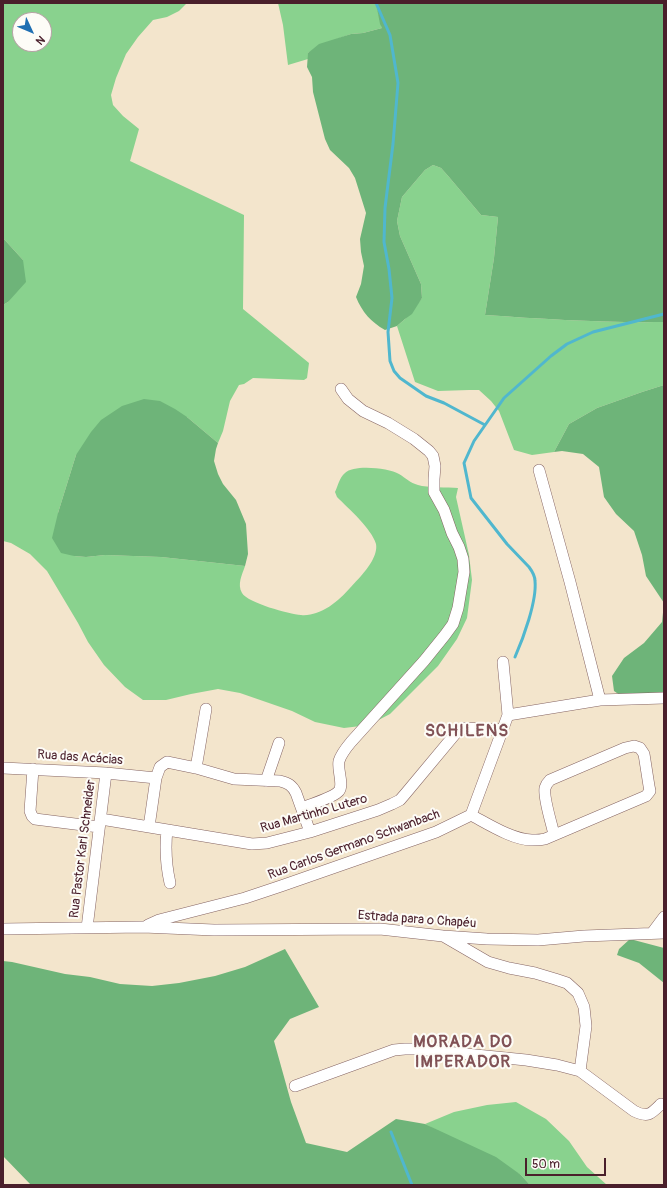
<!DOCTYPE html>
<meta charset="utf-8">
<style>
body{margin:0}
#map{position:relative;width:667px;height:1188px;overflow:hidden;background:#f3e5cc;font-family:Pangolin,sans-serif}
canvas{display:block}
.frame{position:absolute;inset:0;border:4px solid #4a1f2b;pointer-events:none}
.north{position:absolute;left:12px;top:12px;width:40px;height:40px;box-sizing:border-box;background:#fdfcf7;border:1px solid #b5a4a5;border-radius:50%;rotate:134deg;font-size:11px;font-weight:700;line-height:16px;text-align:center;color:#4a1f2b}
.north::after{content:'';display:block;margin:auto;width:14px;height:18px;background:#1f6fb2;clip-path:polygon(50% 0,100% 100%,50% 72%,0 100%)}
.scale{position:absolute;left:525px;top:1158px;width:81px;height:18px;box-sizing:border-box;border:2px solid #4a1f2b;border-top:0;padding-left:5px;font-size:12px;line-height:14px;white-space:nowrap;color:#4a1f2b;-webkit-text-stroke:3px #fdfcf7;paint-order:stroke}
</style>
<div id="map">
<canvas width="667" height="1188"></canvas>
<div class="frame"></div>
<div class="north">N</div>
<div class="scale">50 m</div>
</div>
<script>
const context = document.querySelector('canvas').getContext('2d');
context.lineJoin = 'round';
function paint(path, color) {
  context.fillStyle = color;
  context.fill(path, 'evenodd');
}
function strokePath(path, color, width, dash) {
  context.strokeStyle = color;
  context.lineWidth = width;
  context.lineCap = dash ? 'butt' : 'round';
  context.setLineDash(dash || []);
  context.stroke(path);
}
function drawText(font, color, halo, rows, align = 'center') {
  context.font = font + ' Pangolin,sans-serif';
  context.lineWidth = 4;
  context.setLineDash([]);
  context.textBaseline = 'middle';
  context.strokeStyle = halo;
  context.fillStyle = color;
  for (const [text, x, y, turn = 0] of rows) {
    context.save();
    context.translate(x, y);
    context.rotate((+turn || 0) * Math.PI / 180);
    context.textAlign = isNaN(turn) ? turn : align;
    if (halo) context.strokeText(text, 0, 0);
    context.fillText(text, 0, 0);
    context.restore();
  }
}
paint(new Path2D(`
 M3,3H187L179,11L167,17L153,20L138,37L126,54L116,78L111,95L113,105L123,116L139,129L130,161L244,215L243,309L309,363L307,378L304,380L253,378L244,384L239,385L230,401L223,431L218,443L187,417L76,455L58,513L74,556L86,557L105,555L161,557L245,566C242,575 237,584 242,593C248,603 289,614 301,615C306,616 312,614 316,613C335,607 348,590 361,576C368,568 378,555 376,544C372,529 348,508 337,497L335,492C338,486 339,478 345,473C354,464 389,468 399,474C406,478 410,483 418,485C427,488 448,487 458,488L456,497L469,555L472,580L467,618L457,639L438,666L390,714L369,725L344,728L315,722L292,711L240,693L218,689L191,694L166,700H143L125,687L104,665L88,642L78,623L47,571L30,554L11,543L3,541V305L8,302L23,260L3,238ZM20,20H44V44H20Z
 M278,3H376L382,28L363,33L351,34L337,39L308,53V59L288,65L283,25Z
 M433,165L441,168L449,177L481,215L498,217L494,258L485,315C544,319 604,323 664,322V385L642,392L597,408L569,424L554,452L532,455L514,450L499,411L491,401L479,390H469L438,391L415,382L397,326L405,319L422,298L421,284L400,236L397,221L402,197L425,170Z
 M516,1102L546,1119L569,1141L587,1167L607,1185H530L521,1175L425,1124L454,1112L487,1105Z`), '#89d28e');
paint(new Path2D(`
 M376,3H664V322C604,323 544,319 485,315L494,258L498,217L481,215L449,177L441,168L433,165L425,170L402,197L397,221L400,236L421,284L422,298L412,314L405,319L397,326L385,330C371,322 362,312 356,297L361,284L364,266L361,252L360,239L366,213L355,178L349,168L330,150L325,139L313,92L312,77L307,67L308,53L319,44L351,34L363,33L382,28L380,24Z
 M3,238L23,260L26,282L8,302L3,305Z
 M664,385V698L633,704L614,691L612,676L624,658L644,643L662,622L664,603L646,576L642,555L634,531L616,514L604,497L599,467L583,454L562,451L554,452L569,424L597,408L642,392Z
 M144,399L160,401L175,409L187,417L218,443L216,449L214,461L218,474L223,484L236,500L246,524L248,554L245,566L161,557L105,555L86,557L74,556L61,553L52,538L58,513L76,455L91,432L101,420L122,406Z
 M630,939L664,948V983L639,963L617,955L619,949Z
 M285,949L319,1007L290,1019L274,1041L291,1102L306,1143L347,1152L396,1119L425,1124L496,1157L521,1175L530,1185H31L3,1156V961L12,962L65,974L90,977L120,984L152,986L179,983L215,976L245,967Z`), '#6eb479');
strokePath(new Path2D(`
 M376,3L390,35L398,83L393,144L385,208L384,242L389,269L392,298L388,332L390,361L394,371L400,378L426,396L444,403L485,425
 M515,657C523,639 537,601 535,581C535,576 532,571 529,567L507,544L471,498L464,463L474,441L504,398L551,356L567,344L593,332L664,314
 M391,1132L412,1185`), '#50b7ce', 3);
const minor = new Path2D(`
 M539,470L570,582L600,700
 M503,662L508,715
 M3,768L106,773L156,778
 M196,768L206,709
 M33,769L30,811L32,816L35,819L99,827
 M266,781L279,743
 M302,808C311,804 333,798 339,791C344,784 337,770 339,761C341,754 346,748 351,742L424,661L445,635L453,624L458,608L464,572L463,559L459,547L452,533L444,510L434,492V479L435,466L433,456L429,451L414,439L388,423L363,411L348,399L341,389
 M471,815C488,824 513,840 532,840C537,840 541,840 545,839L646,796L650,791L649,786L644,754L640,748L634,746L625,748L550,780C547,783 546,785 545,788C543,798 552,824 554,835
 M101,819L252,844L267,843L310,832L378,810L392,804L400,800L406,793L456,733L464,728H467L502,730
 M149,827L156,778L160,767L167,762L196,768L234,779L280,781C288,783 292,785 296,793L310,832
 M167,830C165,848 166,865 170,883
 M148,925L159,920L245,898L281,886L436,832L471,815L508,715L600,700L664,698
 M87,928L106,773
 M3,929L143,927L214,930L380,929L443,936L487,939L538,940L584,936L664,933
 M652,933L664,917
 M445,937L488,962L509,968L535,973L555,979L567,983L578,993L584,1007L586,1026L580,1071
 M295,1086L394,1050L405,1049H416L526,1060L557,1065L580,1071L634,1111C648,1118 651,1114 661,1104`);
strokePath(minor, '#856463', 12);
strokePath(minor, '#fff', 11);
drawText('13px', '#4a1f2b', '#fdfcf7', [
 ["Rua das Acácias",80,758,4],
 ["Rua Martinho Lutero",314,814,-16],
 ["Rua Carlos Germano Schwanbach",354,845,-20],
 ["Rua Pastor Karl Schneider",83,849,-83],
 ["Estrada para o Chapéu",417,920,4]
]);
context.letterSpacing = '1px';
drawText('bold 17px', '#815256', '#fdfcf7', [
 ["SCHILENS",467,732],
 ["MORADA DO",463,1043],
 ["IMPERADOR",463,1063]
]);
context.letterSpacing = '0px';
</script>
